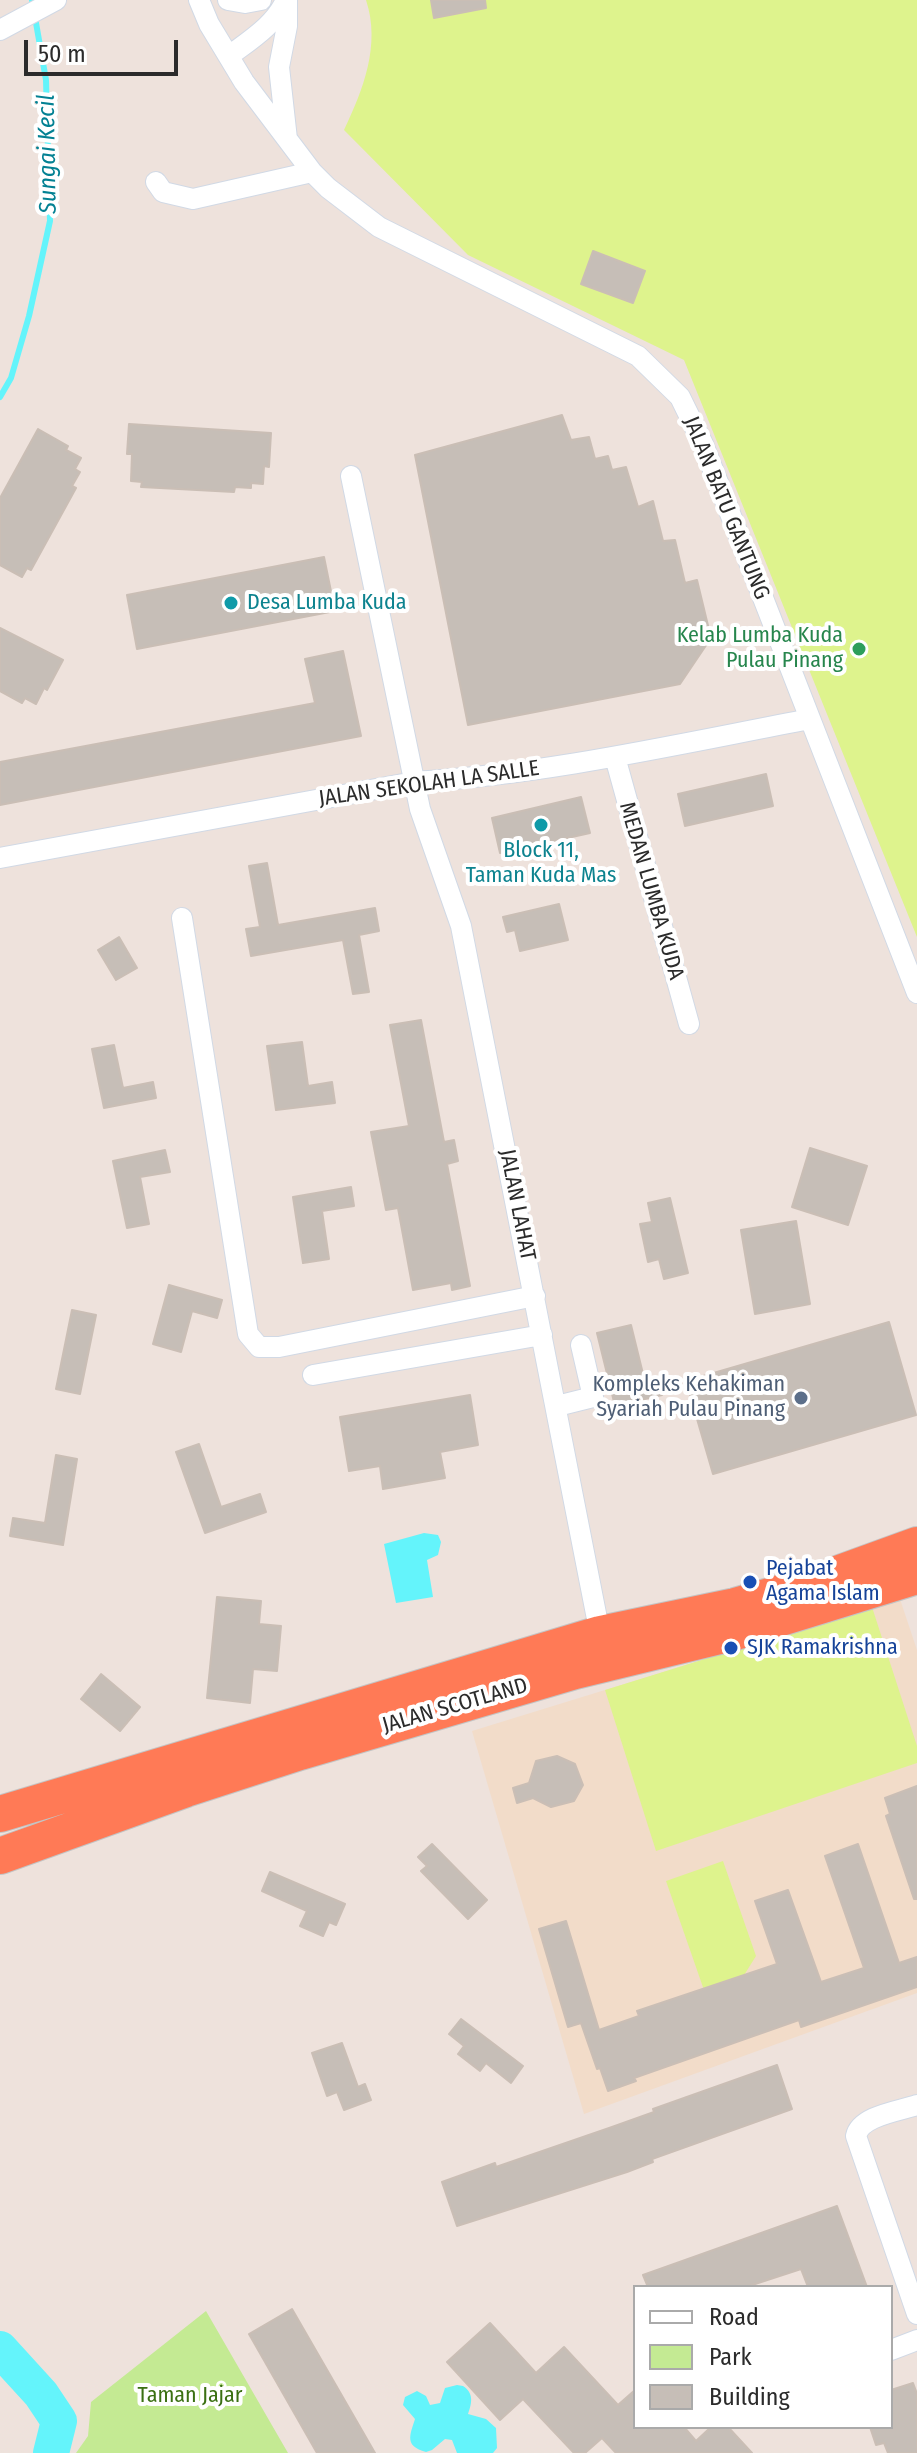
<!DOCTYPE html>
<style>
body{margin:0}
#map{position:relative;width:917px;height:2453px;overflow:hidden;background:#eee2dc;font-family:"Fira Sans Condensed",sans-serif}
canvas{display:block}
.legend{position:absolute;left:633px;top:2285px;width:260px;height:144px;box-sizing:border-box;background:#fff;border:2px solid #aaa;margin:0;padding:10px 14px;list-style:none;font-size:24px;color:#2b2b2b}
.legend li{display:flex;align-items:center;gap:16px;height:40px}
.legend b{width:40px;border:2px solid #aaa}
.scale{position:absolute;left:24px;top:40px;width:154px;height:36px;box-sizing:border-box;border:4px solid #2b2b2b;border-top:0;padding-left:10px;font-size:24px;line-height:28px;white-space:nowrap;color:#2b2b2b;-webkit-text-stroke:6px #fff;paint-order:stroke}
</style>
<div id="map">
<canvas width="917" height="2453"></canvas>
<ul class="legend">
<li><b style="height:10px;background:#fff"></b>Road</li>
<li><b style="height:22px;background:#c4ea93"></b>Park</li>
<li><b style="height:22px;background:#c6beb7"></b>Building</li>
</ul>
<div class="scale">50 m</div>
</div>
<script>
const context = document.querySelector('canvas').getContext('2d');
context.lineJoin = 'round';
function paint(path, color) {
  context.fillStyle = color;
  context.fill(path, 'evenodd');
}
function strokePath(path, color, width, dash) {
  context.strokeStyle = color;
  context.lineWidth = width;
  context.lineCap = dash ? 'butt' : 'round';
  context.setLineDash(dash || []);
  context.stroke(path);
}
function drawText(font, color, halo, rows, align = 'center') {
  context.font = font + ' "Fira Sans Condensed",sans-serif';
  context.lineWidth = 8;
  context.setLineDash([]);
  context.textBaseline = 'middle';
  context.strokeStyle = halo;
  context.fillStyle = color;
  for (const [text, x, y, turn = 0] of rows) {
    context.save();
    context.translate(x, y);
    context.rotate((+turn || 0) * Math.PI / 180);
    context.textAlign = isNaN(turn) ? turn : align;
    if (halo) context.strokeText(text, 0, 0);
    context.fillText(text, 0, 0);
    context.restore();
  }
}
paint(new Path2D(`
 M900,1599L917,1650V1993L584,2114L472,1731Z`), '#f2dcc9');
paint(new Path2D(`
 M206,2311L288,2453H76L88,2436L91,2402Z`), '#c4ea93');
paint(new Path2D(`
 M366,0H917V937L684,360L468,255L344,130C363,90 381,45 366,0Z
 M872,1607L917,1746V1763L656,1851L605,1690Z
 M723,1861L756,1956L741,1980L705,1993L666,1881Z`), '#def38d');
paint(new Path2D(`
 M424,1533L438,1535L441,1542L438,1555L427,1560L433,1597L396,1603L384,1544Z
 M457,2385L463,2386C474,2393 472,2403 468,2414L486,2419L496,2428L497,2448L493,2453H457L452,2440L445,2439L432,2450L426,2452C404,2446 410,2435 415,2419L403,2405L405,2397L417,2391L426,2396L430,2405L440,2403L445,2388Z`), '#64f4fb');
strokePath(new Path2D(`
 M0,397L11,378L29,316L50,221L46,80L32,0`), '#64f4fb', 6);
strokePath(new Path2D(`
 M0,2349L41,2394L59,2421L51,2453`), '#64f4fb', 36);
const building = new Path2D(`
 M431,0H485L486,8L434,18Z
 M593,251L645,271L633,303L581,284Z
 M562,415L571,440L589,437L595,459L608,456L612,470L626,467L638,507L653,501L663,541L675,540L685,583L697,580L711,638L680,684L468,725L415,455Z
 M129,424L271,433L269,467L264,466L263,484L251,483V488L235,487L234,492L141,487L142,482L131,481L132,454H127Z
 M38,429L68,446L66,450L81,458L75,469L80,472L72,486L76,488L31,570L27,568L22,577L0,565V498Z
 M324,557L335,611L137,649L127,595Z
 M0,628L63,660L47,690L44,688L36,704L25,698L22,703L0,691Z
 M343,651L361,736L0,805V762L315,703L305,659Z
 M766,774L773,806L685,826L678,794Z
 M581,797L590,833L500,853L492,818Z
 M267,863L278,925L375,908L379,931L359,935L369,992L353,994L343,940L251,956L246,929L260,927L249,866Z
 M559,904L568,940L520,951L515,930L507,932L503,917Z
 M119,937L137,968L116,980L98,950Z
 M421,1020L444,1142L454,1140L458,1161L447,1164L470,1286L452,1290L451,1283L413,1290L398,1208L386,1210L371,1132L409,1126L390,1025Z
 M302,1042L308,1086L332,1082L335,1103L276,1110L267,1046Z
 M114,1045L123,1088L153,1082L156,1098L104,1108L92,1049Z
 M810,1148L867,1166L848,1225L792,1207Z
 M165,1150L170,1172L140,1177L149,1224L127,1228L113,1161Z
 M351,1187L354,1206L322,1211L329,1259L303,1263L293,1197Z
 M670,1198L688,1273L664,1279L659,1259L648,1262L640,1224L652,1222L648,1203Z
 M796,1221L810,1304L755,1314L741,1230Z
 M169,1285L222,1300L217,1318L192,1311L181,1352L153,1344Z
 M72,1310L96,1315L80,1394L56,1389Z
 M889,1322L916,1415L713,1474L686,1381Z
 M631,1325L645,1382L658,1379L662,1395L615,1406L597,1333Z
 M470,1395L478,1445L440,1452L445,1478L383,1489L380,1466L349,1471L340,1417Z
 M199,1444L221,1507L260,1494L266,1512L205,1533L176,1452Z
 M56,1455L77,1459L63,1545L10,1536L13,1518L45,1523Z
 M217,1597L261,1601L259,1624L281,1626L277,1671L253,1669L250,1703L207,1698Z
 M101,1674L140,1707L120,1731L81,1699Z
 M557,1756L575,1764L583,1785L574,1801L551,1807L533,1798L517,1803L513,1788L529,1783L536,1761Z
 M917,1786V1899H914L886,1816L890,1814L885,1798Z
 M432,1844L487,1900L468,1919L421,1871L427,1866L418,1857Z
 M858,1844L899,1963L917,1957V1987L801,2027L799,2020L634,2078L636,2081L608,2091L600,2068L597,2069L581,2023L568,2027L539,1929L566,1921L599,2030L639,2016L637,2011L777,1964L755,1901L788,1890L821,1982L864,1968L825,1856Z
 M270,1872L345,1904L336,1925L329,1922L323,1936L300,1926L307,1911L262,1891Z
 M461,2019L523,2066L511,2083L486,2063L480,2071L458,2054L464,2046L449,2034Z
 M342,2043L358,2087L365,2084L371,2100L344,2110L337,2092L327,2096L312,2053Z
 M777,2065L792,2109L652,2159L653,2162L627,2172L457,2226L442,2182L495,2163L496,2167L612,2127L654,2112L653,2109Z
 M837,2206L867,2287H808L801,2269L746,2287H648L643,2275Z
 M292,2309L375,2453H317L249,2334Z
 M490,2323L536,2373L564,2347L618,2405L635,2390V2427H684L696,2441L711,2427H728L752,2453H616L602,2438L585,2453H574L523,2399L500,2420L447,2362Z
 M913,2383L917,2394V2453H888L884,2443L876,2445L870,2427H891V2390Z`);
paint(building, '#c6beb7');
strokePath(building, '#cabeb5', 2);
const street = new Path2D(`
 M199,0L209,24L244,82L312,172L328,188L379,227L638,356L680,397L703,444L917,993
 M228,0L245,3L261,0
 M287,0V26L279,67L287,139
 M0,30L56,0
 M229,56C250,40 275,25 286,0
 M156,182L163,192L193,199L312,172
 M351,476L420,809L461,926L600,1634
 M615,757L689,1024
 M0,858L414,782C548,774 678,744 810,719
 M182,918L248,1334L259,1347H279L535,1296
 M313,1375L542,1335
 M557,1406L593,1397L581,1345
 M917,2105C899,2111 860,2116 856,2136L917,2314
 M891,2350L917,2340`);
const highway = new Path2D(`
 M0,1814L600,1634L735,1606L804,1586L917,1545
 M0,1856L186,1789L300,1752L575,1671L732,1633L917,1576`);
strokePath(street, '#d1d9e5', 22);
strokePath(highway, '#c4c4c4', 38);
strokePath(street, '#fff', 20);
strokePath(highway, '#ff7a56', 36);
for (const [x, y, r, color] of [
 [231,603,8,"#0f9aa8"],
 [859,649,8,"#2e9e5b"],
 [541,825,8,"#0f9aa8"],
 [801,1398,8,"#5c6f8a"],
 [750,1582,8,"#1a4fb4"],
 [731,1648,8,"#1a4fb4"]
]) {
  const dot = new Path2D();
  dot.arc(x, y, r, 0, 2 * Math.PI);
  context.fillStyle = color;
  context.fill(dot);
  strokePath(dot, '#fff', 3);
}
drawText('22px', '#2b2b2b', '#fff', [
 ["JALAN BATU GANTUNG",726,508,68],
 ["JALAN SEKOLAH LA SALLE",429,784,-8],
 ["MEDAN LUMBA KUDA",651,891,74],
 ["JALAN LAHAT",517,1205,79],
 ["JALAN SCOTLAND",455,1706,-16]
]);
drawText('22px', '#0d838f', '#fff', [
 ["Desa Lumba Kuda",247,603],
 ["Block 11,",541,851,"center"],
 ["Taman Kuda Mas",541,876,"center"]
], 'left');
drawText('22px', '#27864d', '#fff', [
 ["Kelab Lumba Kuda",843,636],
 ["Pulau Pinang",843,661]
], 'right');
drawText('22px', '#4e5e75', '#fff', [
 ["Kompleks Kehakiman",785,1385],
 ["Syariah Pulau Pinang",785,1410]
], 'right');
drawText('22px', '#164399', '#fff', [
 ["Pejabat",766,1569],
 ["Agama Islam",766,1594],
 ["SJK Ramakrishna",747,1648]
], 'left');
drawText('22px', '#3b7013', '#fff', [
 ["Taman Jajar",190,2396]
]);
drawText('italic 24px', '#038193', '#fff', [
 ["Sungai Kecil",48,154,-91]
]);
</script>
